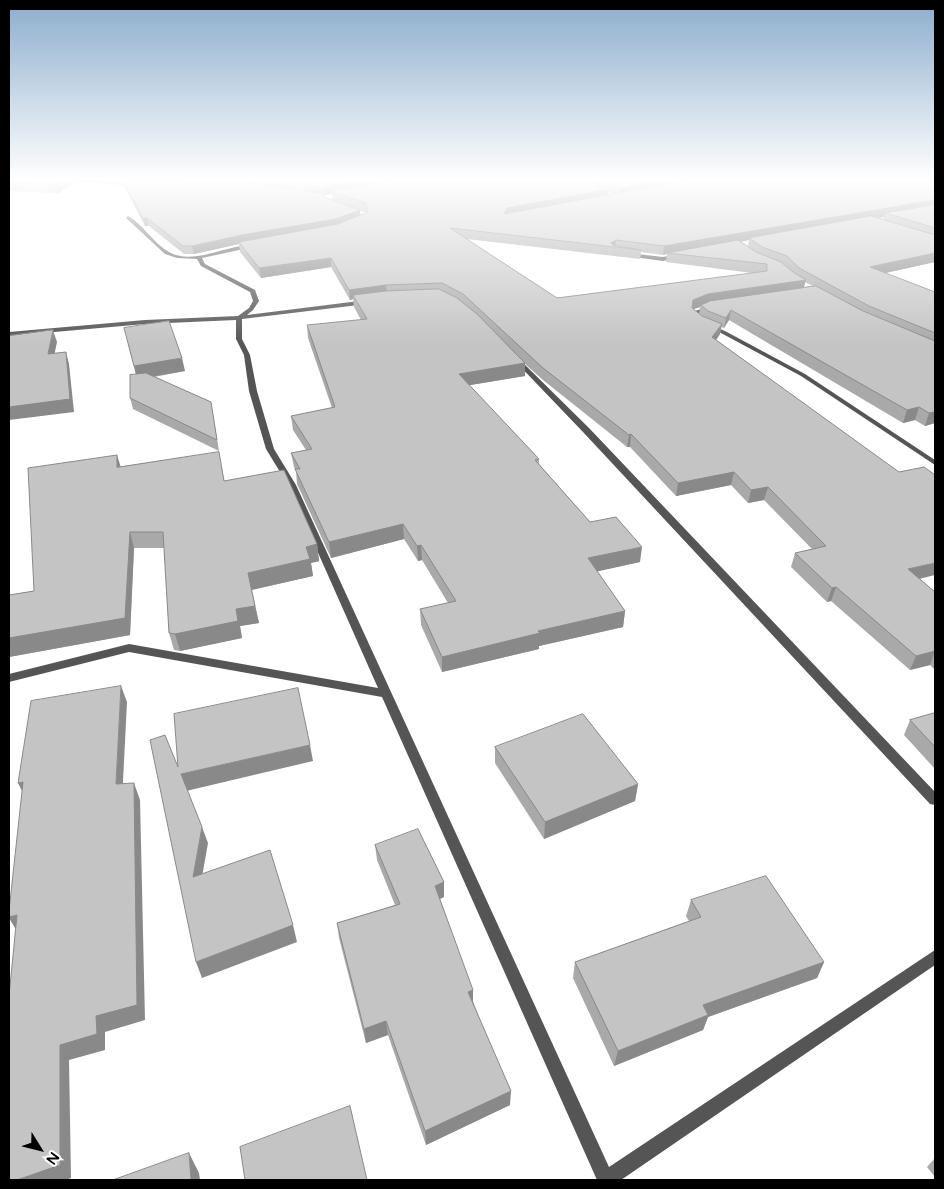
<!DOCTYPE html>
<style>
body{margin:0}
#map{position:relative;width:944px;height:1189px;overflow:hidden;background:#fff;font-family:"Varela Round",sans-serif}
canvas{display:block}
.frame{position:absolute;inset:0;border:10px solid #000;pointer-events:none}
.north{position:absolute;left:15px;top:1124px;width:50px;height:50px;-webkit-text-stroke:4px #fff;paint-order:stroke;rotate:126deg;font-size:14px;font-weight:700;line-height:20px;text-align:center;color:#000}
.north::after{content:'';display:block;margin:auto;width:18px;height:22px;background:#000;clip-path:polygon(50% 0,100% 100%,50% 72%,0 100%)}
</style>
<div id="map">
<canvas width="944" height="1189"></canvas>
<div class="frame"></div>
<div class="north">N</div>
</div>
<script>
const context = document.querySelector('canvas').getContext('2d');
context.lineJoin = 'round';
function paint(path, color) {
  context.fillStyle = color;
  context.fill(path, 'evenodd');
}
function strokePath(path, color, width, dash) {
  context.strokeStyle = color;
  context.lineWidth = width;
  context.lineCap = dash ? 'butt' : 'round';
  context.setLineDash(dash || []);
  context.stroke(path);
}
paint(new Path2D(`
 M61,178L136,184L138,185L136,186L63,180Z
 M128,216C143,224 153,243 169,252C193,266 228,244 253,245V247L202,258L205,264L255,290L259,301L253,310L247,315L367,300L370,302L367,304L242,319V339L250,355L257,391L274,449L296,485L609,1167L935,950V965L621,1180H597L382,697L129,652L9,682V674L129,644L378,688L288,485L266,449L249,391L244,355L236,339V320L145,324L9,336V332L145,320L238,316L249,308L253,301L250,292L201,266L197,259L177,258L165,254L126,218Z
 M628,253L663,257L678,254L681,256L663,261L626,256V254Z
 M710,306L715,307L697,314V316L705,323L725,331L805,374L935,460V465L801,376L721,333L701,325L691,317L692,312Z
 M514,358H518L589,428L935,792V805L930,804L583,432L514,360Z`), '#555');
paint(new Path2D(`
 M9,178H75L76,182L58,193L9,191Z
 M120,178H935V262L885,273L935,292V423L925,426L915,420L903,423L729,320L724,328L721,327L720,334L716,340L920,579L935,592V670L930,665L910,670L831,601L827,602L791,567L795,553L812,549L764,500L748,503L731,485L676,496L630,447H627L543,380L525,364V376L469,385L539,459V464L590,522L640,562L597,571L625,611L623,627L539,646V649L442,672L421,625L420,609L448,603L422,560L418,561L404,539L331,558L297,484L296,471L294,467L291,453L306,450L293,430L291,416L332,408L308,338L307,325L361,320L354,307L353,299L350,300L331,267L261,278L240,252L239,244L194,254H184L149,226H145L124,186L123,180H121ZM608,192L614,194L608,195ZM332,194V200L367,213L360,215L327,198L322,195ZM884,217L883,219L878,218ZM467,239L640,259L641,252L663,255L667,254L666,262L752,273L557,298ZM749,240L748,246L741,242ZM805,282L813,286L804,287ZM700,307L699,314L694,309Z
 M124,328L185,371L154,377L211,402L219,451L133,409L130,398L136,374Z
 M121,467L222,468L224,481L317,544L319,561L311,563L313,576L252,590L259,623L240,626L242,638L180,651L174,650L169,633L164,548H134L130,635L9,657V595L34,591Z
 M935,713V769L904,735L910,720Z
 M495,747L638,784L635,801L544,839L495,763Z
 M375,845L444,882V897L440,899L473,1001L510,1105L426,1145L388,1035L366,1043L339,938L337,923L395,905L377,860Z
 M691,900L824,962L817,978L708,1017L703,1030L614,1066L573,978L575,962L689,921L686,916Z
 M935,1158V1177L927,1167Z`), '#a9a9a9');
paint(new Path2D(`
 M66,178H75L76,182L58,193L55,184Z
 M371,178H419L331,191L332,194L323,195L322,187Z
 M670,178H711L620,196L621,188Z
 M609,189L608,197L504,214L507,208Z
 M935,200V208L885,213L884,217L752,240L749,238V240L673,253H667V254L663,255L664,246Z
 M360,210V218L336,227L239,242V244L194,254L192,246Z
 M143,218H147L149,226H145Z
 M616,240L615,247L611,246V243Z
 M935,253V262L867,277L870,267Z
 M331,258V267L261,278L259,268Z
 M806,280L803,290L701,305L700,307L691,310L693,300L708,294Z
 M386,285L387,295H353V299L350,300L349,290Z
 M731,310L729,320L724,328L726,318Z
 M722,324L720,334L710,349L712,337Z
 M53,330L57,342L52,366L48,354Z
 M66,352L69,364L74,412L9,420V407Z
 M182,358L185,371L137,379L134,366Z
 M525,363V376L459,387V374Z
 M919,407L915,420L903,423L907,410Z
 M935,412V423L925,426L929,413Z
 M631,434L630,447H627L629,435Z
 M117,455L122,471L117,467Z
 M734,472L731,485L676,496L678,483Z
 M768,487L764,500L748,503L751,490Z
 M403,524L404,539L331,558L329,542Z
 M130,532L134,548L130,635L9,657V638Z
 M317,544L319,561L311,563L313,576L251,590L248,573L306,547Z
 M421,545L422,560L418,561L417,546Z
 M642,547L640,562L586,574L588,558Z
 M935,563V575L903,583L908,569Z
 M836,587L831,601L827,602L832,588Z
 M255,606L259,623L240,626L242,638L180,651L175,634L236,609Z
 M625,611L623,627L539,646V649L442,672V657L538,631Z
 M935,651L930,665L910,670L916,656Z
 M121,686L127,702L122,801L116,784Z
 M310,745L313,761L186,791L181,774Z
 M23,782L26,799L18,783Z
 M134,783L140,800L145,1020L105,1032V1050L69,1060L71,1178L66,1180H17L60,1045L96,1016Z
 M638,784L635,801L544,839L545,822Z
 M202,827L208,843L199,894L193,877Z
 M444,882V897L435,901V886Z
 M17,915L18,933L9,918V917Z
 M293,925L297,942L202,978L196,962Z
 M824,962L817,978L708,1017L703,1030L614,1066L618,1051L703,1005Z
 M473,990V1005L468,992Z
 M386,1021L388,1035L366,1043L364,1029Z
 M511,1091L510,1105L426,1145L425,1131Z
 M189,1153L199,1173L200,1180H191Z`), '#898989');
const building = new Path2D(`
 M9,178H66L55,184L9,183Z
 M265,178H371L322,187Z
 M406,178H577L609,189L507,208L504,214L699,178H935V200L664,246L616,240L611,243L613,245L641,250L450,228L557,298L767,271V264L667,253L738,240L756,252L781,262L793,272L806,280L708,294L693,300L692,308L702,316L722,324L712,337L899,472L924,467L935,475V563L908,569L935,592V651L916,656L836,587L832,588L795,553L826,546L768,487L751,490L734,472L678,483L631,434L629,435L543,368L463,294L442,283L386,285L349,290L331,258L259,268L239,242L338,224L368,212L366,203L331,191Z
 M594,178H670L621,188Z
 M123,179L154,182L249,183L320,193L327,198L360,210L336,219L242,235L192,246H183L147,218H143Z
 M935,205V228L885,213Z
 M871,216L935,235V253L870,267L935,292V333L869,306L799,268L787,256L762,247L749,238Z
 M816,286L863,311L935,341V412L929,413L919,407L907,410L731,310L726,318L708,311L701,305L710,301Z
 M439,289L457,298L477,314L525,363L459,374L539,459L535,460L590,522L616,517L642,547L588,558L625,611L538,631L540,633L442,657L420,609L456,601L421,545L417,546L403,524L329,542L295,469H300L291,453L312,449L291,416L335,407L307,325L367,319L353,295L386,291Z
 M169,321L182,358L134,366L124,328Z
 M53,330L48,354L66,352L70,399L9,407V336Z
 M146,373L211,402L217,440L130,398V375Z
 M219,452L224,481L284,470L317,544L306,547L310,559L248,573L255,606L236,609L238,621L175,634L169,633L163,532H130L125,618L9,638V595L34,591L28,468L117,455V467Z
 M121,686L116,784L134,783L137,1005L96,1016L97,1034L60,1045V1165L17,1180H9V996L17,915L9,917V911L23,782L18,783L31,701Z
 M298,688L310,745L181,774L202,827L193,877L270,850L293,925L196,962L150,740L165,735L178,767L174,714Z
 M935,713V747L910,720Z
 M583,714L638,784L545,822L495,747Z
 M418,829L444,882L435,886L473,990L468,992L511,1091L425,1131L386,1021L364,1029L337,923L400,904L375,845Z
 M766,876L824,962L703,1005L708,1015L618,1051L575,962L701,917L691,900Z
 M350,1106L367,1180H245L240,1147Z
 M189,1153L191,1180H113Z`);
paint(building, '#c4c4c4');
strokePath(building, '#898989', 1);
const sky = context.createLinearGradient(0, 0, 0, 345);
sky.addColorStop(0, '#8cadcc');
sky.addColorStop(0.52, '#fff');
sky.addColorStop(1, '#ffffff00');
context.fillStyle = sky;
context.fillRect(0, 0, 944, 345);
</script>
